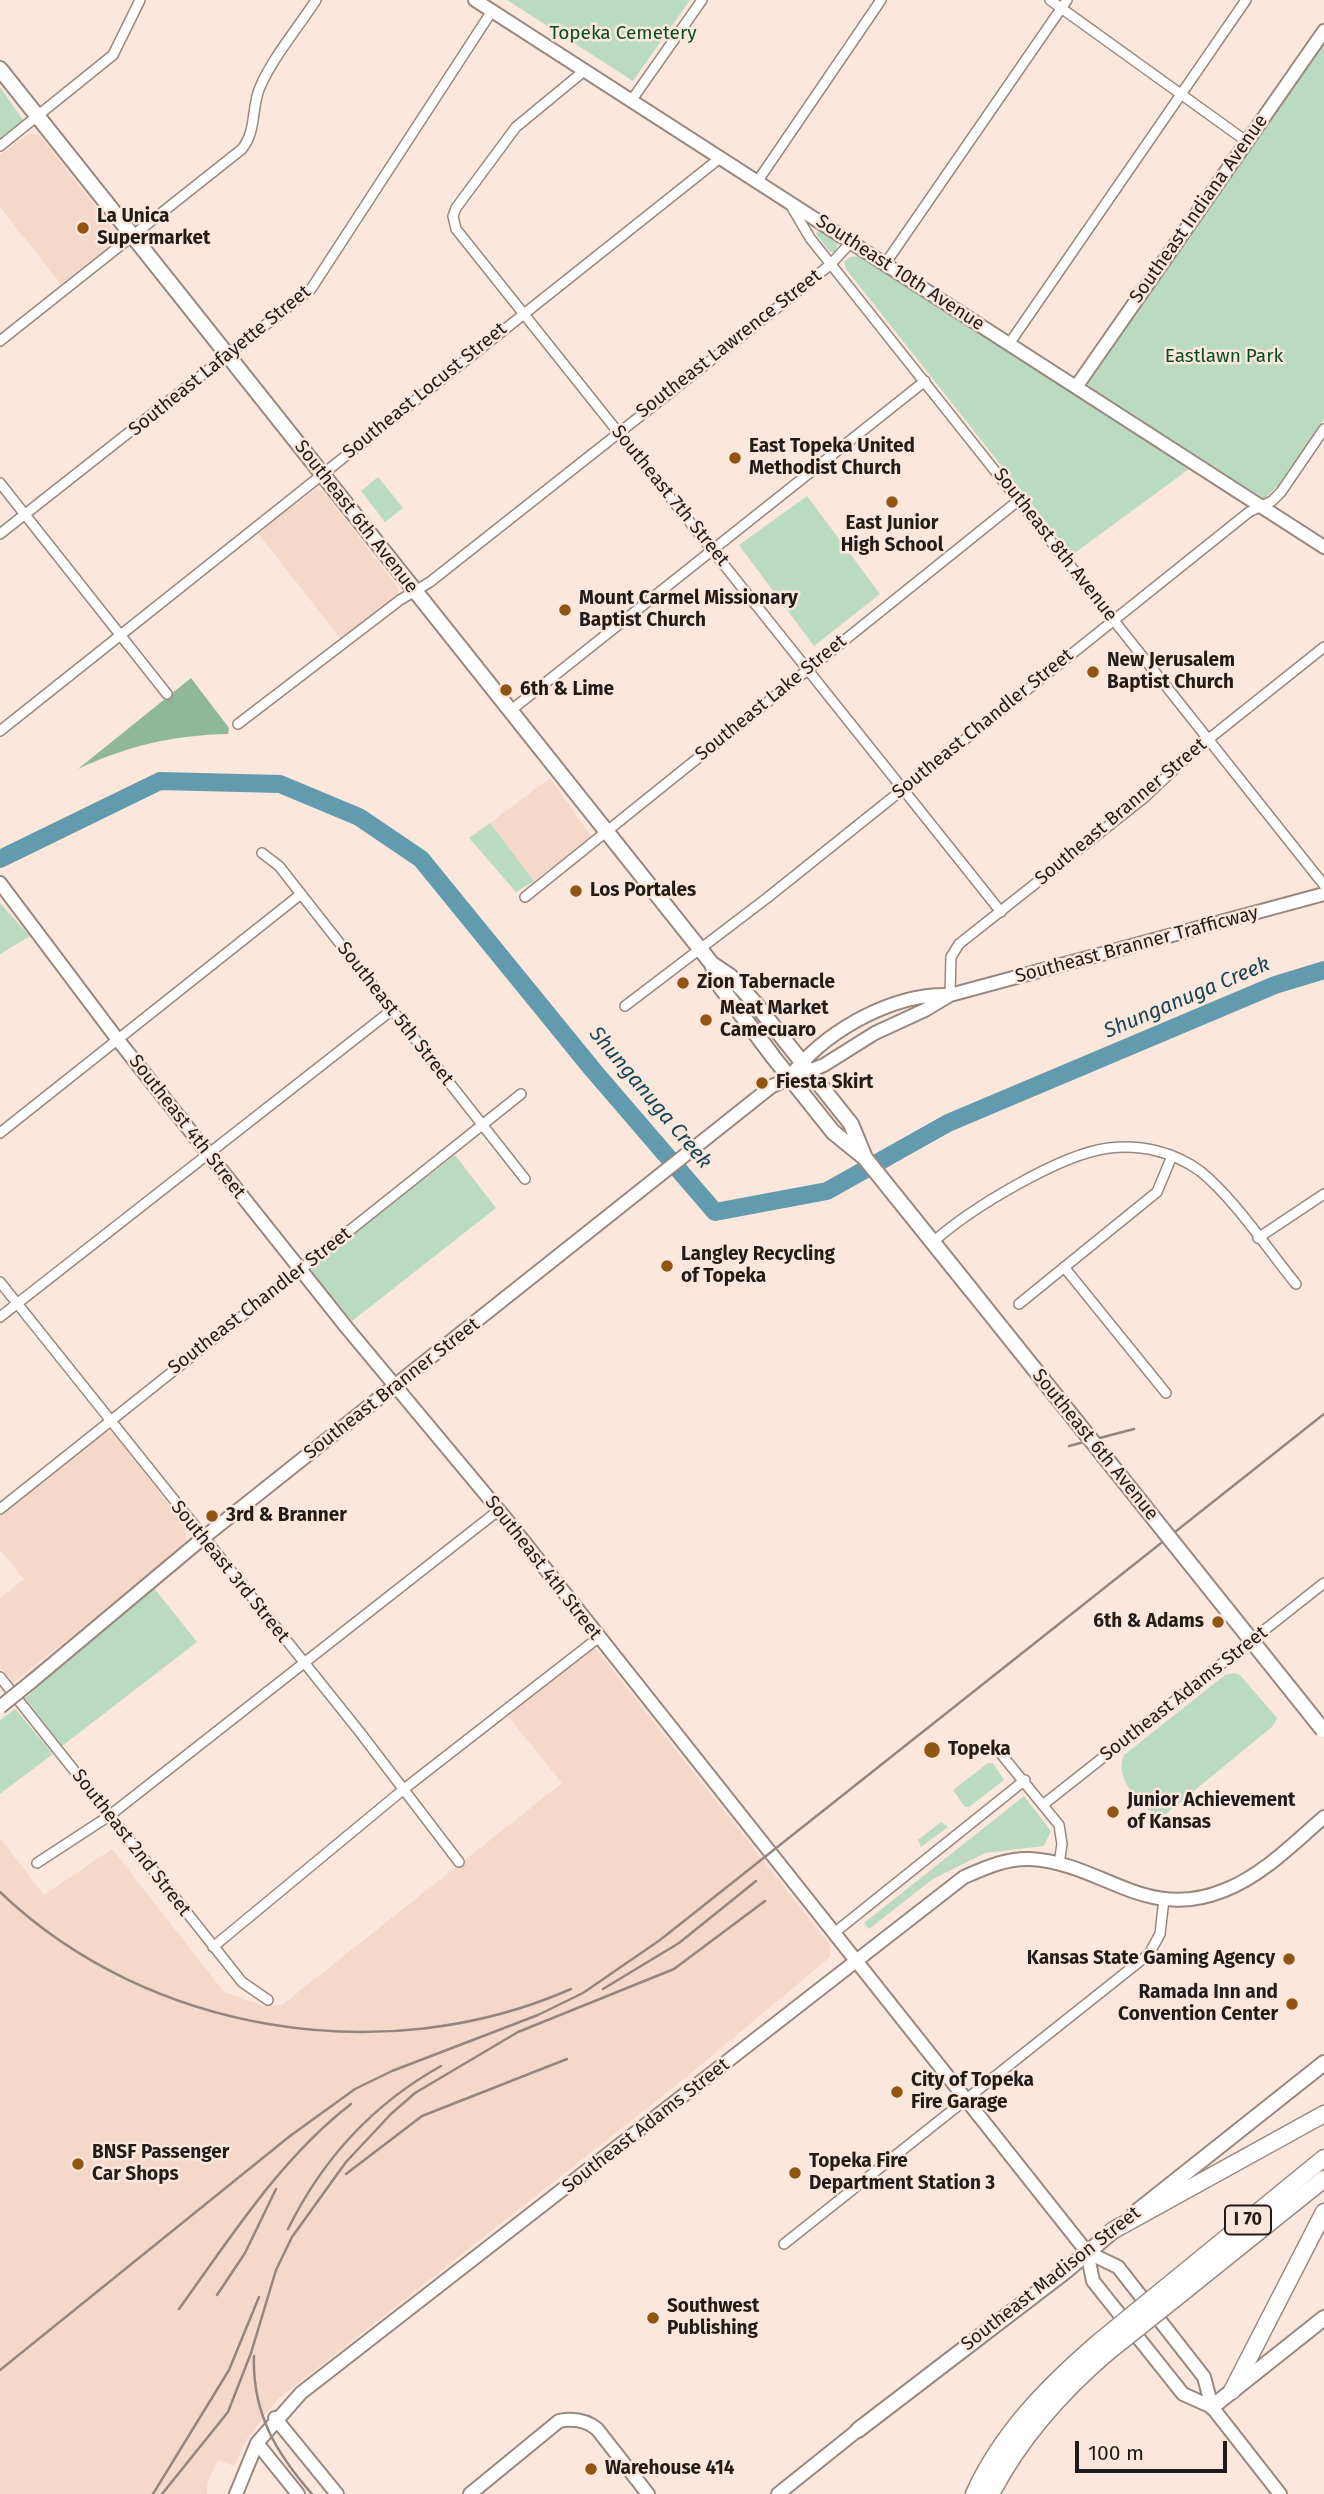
<!DOCTYPE html>
<style>
body{margin:0}
#map{position:relative;width:1324px;height:2494px;overflow:hidden;background:#fbe7dc;font-family:"Fira Sans",sans-serif}
canvas{display:block}
.scale{position:absolute;left:1075px;top:2441px;width:152px;height:32px;box-sizing:border-box;border:4px solid #221b18;border-top:0;padding-left:9px;font-size:21px;line-height:24px;white-space:nowrap;color:#221b18;-webkit-text-stroke:5px #fbe7dc;paint-order:stroke}
</style>
<div id="map">
<canvas width="1324" height="2494"></canvas>
<div class="scale">100 m</div>
</div>
<script>
const context = document.querySelector('canvas').getContext('2d');
context.lineJoin = 'round';
function paint(path, color) {
  context.fillStyle = color;
  context.fill(path, 'evenodd');
}
function strokePath(path, color, width, dash) {
  context.strokeStyle = color;
  context.lineWidth = width;
  context.lineCap = dash ? 'butt' : 'round';
  context.setLineDash(dash || []);
  context.stroke(path);
}
function drawText(font, color, halo, rows, align = 'center') {
  context.font = font + ' "Fira Sans",sans-serif';
  context.lineWidth = 5;
  context.setLineDash([]);
  context.textBaseline = 'middle';
  context.strokeStyle = halo;
  context.fillStyle = color;
  for (const [text, x, y, turn = 0] of rows) {
    context.save();
    context.translate(x, y);
    context.rotate((+turn || 0) * Math.PI / 180);
    context.textAlign = isNaN(turn) ? turn : align;
    if (halo) context.strokeText(text, 0, 0);
    context.fillText(text, 0, 0);
    context.restore();
  }
}
paint(new Path2D(`
 M28,134L39,135L117,234L114,243L61,284L0,207V155Z
 M317,489L323,491L399,589L397,597L341,639L257,532Z
 M550,778L591,836L534,881L490,823Z
 M105,1432L114,1433L185,1526L186,1540L172,1556L13,1683L0,1667V1598L24,1579L0,1550V1515Z
 M596,1649L830,1945V1957L689,2075L277,2400L247,2439L234,2466L218,2460L207,2483V2494H0V1838L44,1895L112,1849L224,1992L264,2006L282,2005L562,1783L508,1716L590,1650Z`), '#f4d8ca');
paint(new Path2D(`
 M507,0H690L633,81Z
 M1324,42V419L1278,486L1264,499L1090,388L1087,382Z
 M0,87L23,120L0,139Z
 M819,230L838,243L835,252H830L816,234Z
 M860,256L879,269L1189,469L1072,555L846,269L844,262L850,257Z
 M378,477L403,508L385,522L361,491Z
 M807,496L880,594L814,646L739,545Z
 M490,823L534,881L516,892L469,838Z
 M0,903L30,936L0,954Z
 M455,1155L496,1208L352,1321L312,1273V1267Z
 M154,1588L197,1642L62,1746L25,1698Z
 M1234,1673L1240,1675L1277,1718L1273,1726L1161,1818C1141,1806 1113,1778 1124,1755L1225,1675Z
 M15,1709L53,1754L0,1794V1720Z
 M988,1763H993L1004,1780L969,1807H965L953,1790Z
 M1024,1796L1051,1831L1044,1846L985,1853L933,1879L869,1929L864,1923Z
 M941,1822L948,1827L921,1847L918,1840Z`), '#badbc0');
paint(new Path2D(`
 M191,678L229,728L228,734C173,735 127,746 78,769Z`), '#8eb896');
strokePath(new Path2D(`
 M0,859L160,781L280,784L359,817L421,859L593,1070L715,1212L827,1191L948,1123L1275,985L1324,970`), '#629aae', 18);
const street = new Path2D(`
 M1050,0L1246,141
 M584,71L516,127L456,208L453,216L456,229L1001,912
 M631,101L702,0
 M0,146L113,55L140,0
 M757,182L881,0
 M790,204L810,238L1324,885
 M885,264L1067,0
 M0,341L242,149C257,130 251,108 260,87C273,57 298,28 316,0
 M1009,344L1246,0
 M0,483L167,694
 M0,534L311,289L492,11
 M510,711L925,381
 M238,724L400,600L430,582L767,316L831,264L851,242
 M0,731L720,158
 M262,853L279,866L525,1179
 M525,897L1019,500
 M950,995L951,957L959,944L1145,797L1195,750L1324,647
 M625,1006L767,898L1249,512L1272,501L1281,492L1324,429
 M0,1133L301,894
 M1258,1238L1324,1194
 M933,1242C970,1209 1060,1154 1109,1148C1141,1144 1174,1152 1200,1171C1233,1197 1269,1251 1296,1284
 M1064,1267L1166,1393
 M0,1282L359,1731L459,1862
 M1019,1304L1157,1192L1172,1156
 M0,1317L392,1010
 M0,1509L521,1094
 M0,1677L242,1982L268,2000
 M997,1749L1059,1825L1062,1844L1059,1864
 M1044,1804L1324,1583
 M37,1863L109,1816L499,1510
 M834,1933L1025,1780
 M213,1947L404,1789L598,1638
 M784,2244L1149,1954L1160,1934L1164,1899`);
const secondary = new Path2D(`
 M475,0L1324,547
 M1076,387L1324,31
 M0,883L118,1040L347,1328L502,1514L1087,2252L1118,2267L1204,2377L1212,2407L1280,2494
 M796,1069C832,1028 894,993 950,995L1324,894
 M31,1682L203,1538L772,1086L824,1065L875,1033L925,1010L950,995
 M1087,2252L1093,2281L1183,2394L1212,2407
 M275,2418L337,2494
 M257,2443L298,2494
 M236,2494L257,2443L301,2393L964,1877C985,1868 1006,1858 1030,1859C1103,1863 1145,1923 1225,1890C1263,1875 1294,1843 1324,1817
 M470,2494L559,2421C574,2418 586,2420 597,2429L648,2494
 M778,2494L858,2430`);
const primary = new Path2D(`
 M0,69L712,964L730,976L755,1003L851,1124L865,1158
 M712,964L720,986L774,1058L833,1132L865,1158L972,1291
 M1135,2213L1324,2063
 M1212,2407L1324,2318
 M858,2430L1067,2270L1119,2226`);
const highway = new Path2D(`
 M1112,2231L1324,2114
 M1171,2283L1324,2158
 M1182,2293L1324,2179
 M1232,2391L1324,2212
 M974,2494C1002,2432 1049,2385 1100,2341
 M991,2494C1020,2438 1060,2393 1108,2352`);
strokePath(street, '#9a887f', 12);
strokePath(secondary, '#9a887f', 16);
strokePath(primary, '#9a887f', 18);
strokePath(highway, '#9a887f', 19);
strokePath(street, '#fff', 9);
strokePath(secondary, '#fff', 12);
strokePath(primary, '#fff', 14);
strokePath(highway, '#fff', 16);
strokePath(new Path2D(`
 M1069,1446L1134,1429
 M0,1892C148,2034 385,2071 571,1989
 M603,1989L679,1943L756,1881
 M346,2174L422,2116L567,2059
 M288,2229C322,2160 373,2104 441,2066
 M217,2295L245,2253L276,2189
 M179,2309C231,2237 280,2159 351,2104
 M254,2356C252,2413 276,2453 312,2494
 M0,2370L290,2136L355,2089L392,2071L538,2015L583,1993L660,1940L1324,1414
 M153,2494L229,2370L259,2297
 M162,2494L228,2412L251,2353L276,2270L292,2237L346,2162L391,2114L415,2093L518,2032L674,1969L765,1901`), '#94867f', 2.5);
const secondaryBridge = new Path2D(`
 M0,1707L31,1682`);
const primaryBridge = new Path2D(`
 M972,1291L1323,1730`);
const highwayBridge = new Path2D(`
 M1100,2341L1171,2283
 M1108,2352L1182,2293`);
strokePath(secondaryBridge, '#9a887f', 16, []);
strokePath(primaryBridge, '#9a887f', 18, []);
strokePath(highwayBridge, '#9a887f', 19, []);
strokePath(secondaryBridge, '#fff', 12);
strokePath(primaryBridge, '#fff', 14);
strokePath(highwayBridge, '#fff', 16);
for (const [x, y, r, color] of [
 [83,228,7,"#905611"],
 [735,458,7,"#905611"],
 [892,502,7,"#905611"],
 [565,610,7,"#905611"],
 [1093,672,7,"#905611"],
 [506,690,7,"#905611"],
 [576,891,7,"#905611"],
 [683,983,7,"#905611"],
 [706,1020,7,"#905611"],
 [762,1083,7,"#905611"],
 [667,1266,7,"#905611"],
 [212,1516,7,"#905611"],
 [1218,1622,7,"#905611"],
 [932,1750,9,"#905611"],
 [1113,1812,7,"#905611"],
 [1289,1959,7,"#905611"],
 [1292,2004,7,"#905611"],
 [897,2092,7,"#905611"],
 [78,2164,7,"#905611"],
 [795,2173,7,"#905611"],
 [653,2318,7,"#905611"],
 [591,2469,7,"#905611"]
]) {
  const dot = new Path2D();
  dot.arc(x, y, r, 0, 2 * Math.PI);
  context.fillStyle = color;
  context.fill(dot);
  strokePath(dot, '#fbe7dc', 2.5);
}
for (const [x, y, w] of [
 [1248,2220,46]
]) {
  const box = new Path2D();
  box.roundRect(x - w / 2, y - 14.5, w, 29, 5);
  context.fillStyle = '#fbe7dc';
  context.fill(box);
  strokePath(box, '#221b18', 2);
}
drawText('bold 18px', '#221b18', null, [
 ["I 70",1248,2220]
]);
drawText('19px', '#064d23', '#fbe7dc', [
 ["Topeka Cemetery",623,34],
 ["Eastlawn Park",1224,357]
]);
drawText('19px', '#221b18', '#fbe7dc', [
 ["Southeast Indiana Avenue",1199,209,-55],
 ["Southeast 10th Avenue",900,273,33],
 ["Southeast Lawrence Street",729,344,-38],
 ["Southeast Lafayette Street",220,361,-39],
 ["Southeast Locust Street",425,391,-39],
 ["Southeast 7th Street",670,496,51],
 ["Southeast 6th Avenue",356,517,52],
 ["Southeast 8th Avenue",1055,545,52],
 ["Southeast Lake Street",771,698,-39],
 ["Southeast Chandler Street",983,724,-39],
 ["Southeast Branner Street",1121,812,-40],
 ["Southeast Branner Trafficway",1137,945,-15],
 ["Southeast 5th Street",395,1014,52],
 ["Southeast 4th Street",187,1127,52],
 ["Southeast Chandler Street",260,1301,-38],
 ["Southeast Branner Street",392,1389,-38],
 ["Southeast 6th Avenue",1095,1445,51],
 ["Southeast 4th Street",543,1568,52],
 ["Southeast 3rd Street",230,1572,51],
 ["Southeast Adams Street",1184,1694,-38],
 ["Southeast 2nd Street",131,1843,52],
 ["Southeast Adams Street",646,2126,-38],
 ["Southeast Madison Street",1051,2279,-38]
]);
drawText('bold 19px', '#221b18', '#fbe7dc', [
 ["La Unica",97,217],
 ["Supermarket",97,239],
 ["East Topeka United",749,447],
 ["Methodist Church",749,469],
 ["East Junior",892,524,"center"],
 ["High School",892,546,"center"],
 ["Mount Carmel Missionary",579,599],
 ["Baptist Church",579,621],
 ["New Jerusalem",1107,661],
 ["Baptist Church",1107,683],
 ["6th & Lime",520,690],
 ["Los Portales",590,891],
 ["Zion Tabernacle",697,983],
 ["Meat Market",720,1009],
 ["Camecuaro",720,1031],
 ["Fiesta Skirt",776,1083],
 ["Langley Recycling",681,1255],
 ["of Topeka",681,1277],
 ["3rd & Branner",226,1516],
 ["6th & Adams",1204,1622,"right"],
 ["Topeka",948,1750],
 ["Junior Achievement",1127,1801],
 ["of Kansas",1127,1823],
 ["Kansas State Gaming Agency",1275,1959,"right"],
 ["Ramada Inn and",1278,1993,"right"],
 ["Convention Center",1278,2015,"right"],
 ["City of Topeka",911,2081],
 ["Fire Garage",911,2103],
 ["BNSF Passenger",92,2153],
 ["Car Shops",92,2175],
 ["Topeka Fire",809,2162],
 ["Department Station 3",809,2184],
 ["Southwest",667,2307],
 ["Publishing",667,2329],
 ["Warehouse 414",605,2469]
], 'left');
drawText('italic 21px', '#144656', '#fbe7dc', [
 ["Shunganuga Creek",1187,998,-23],
 ["Shunganuga Creek",650,1098,50]
]);
</script>
